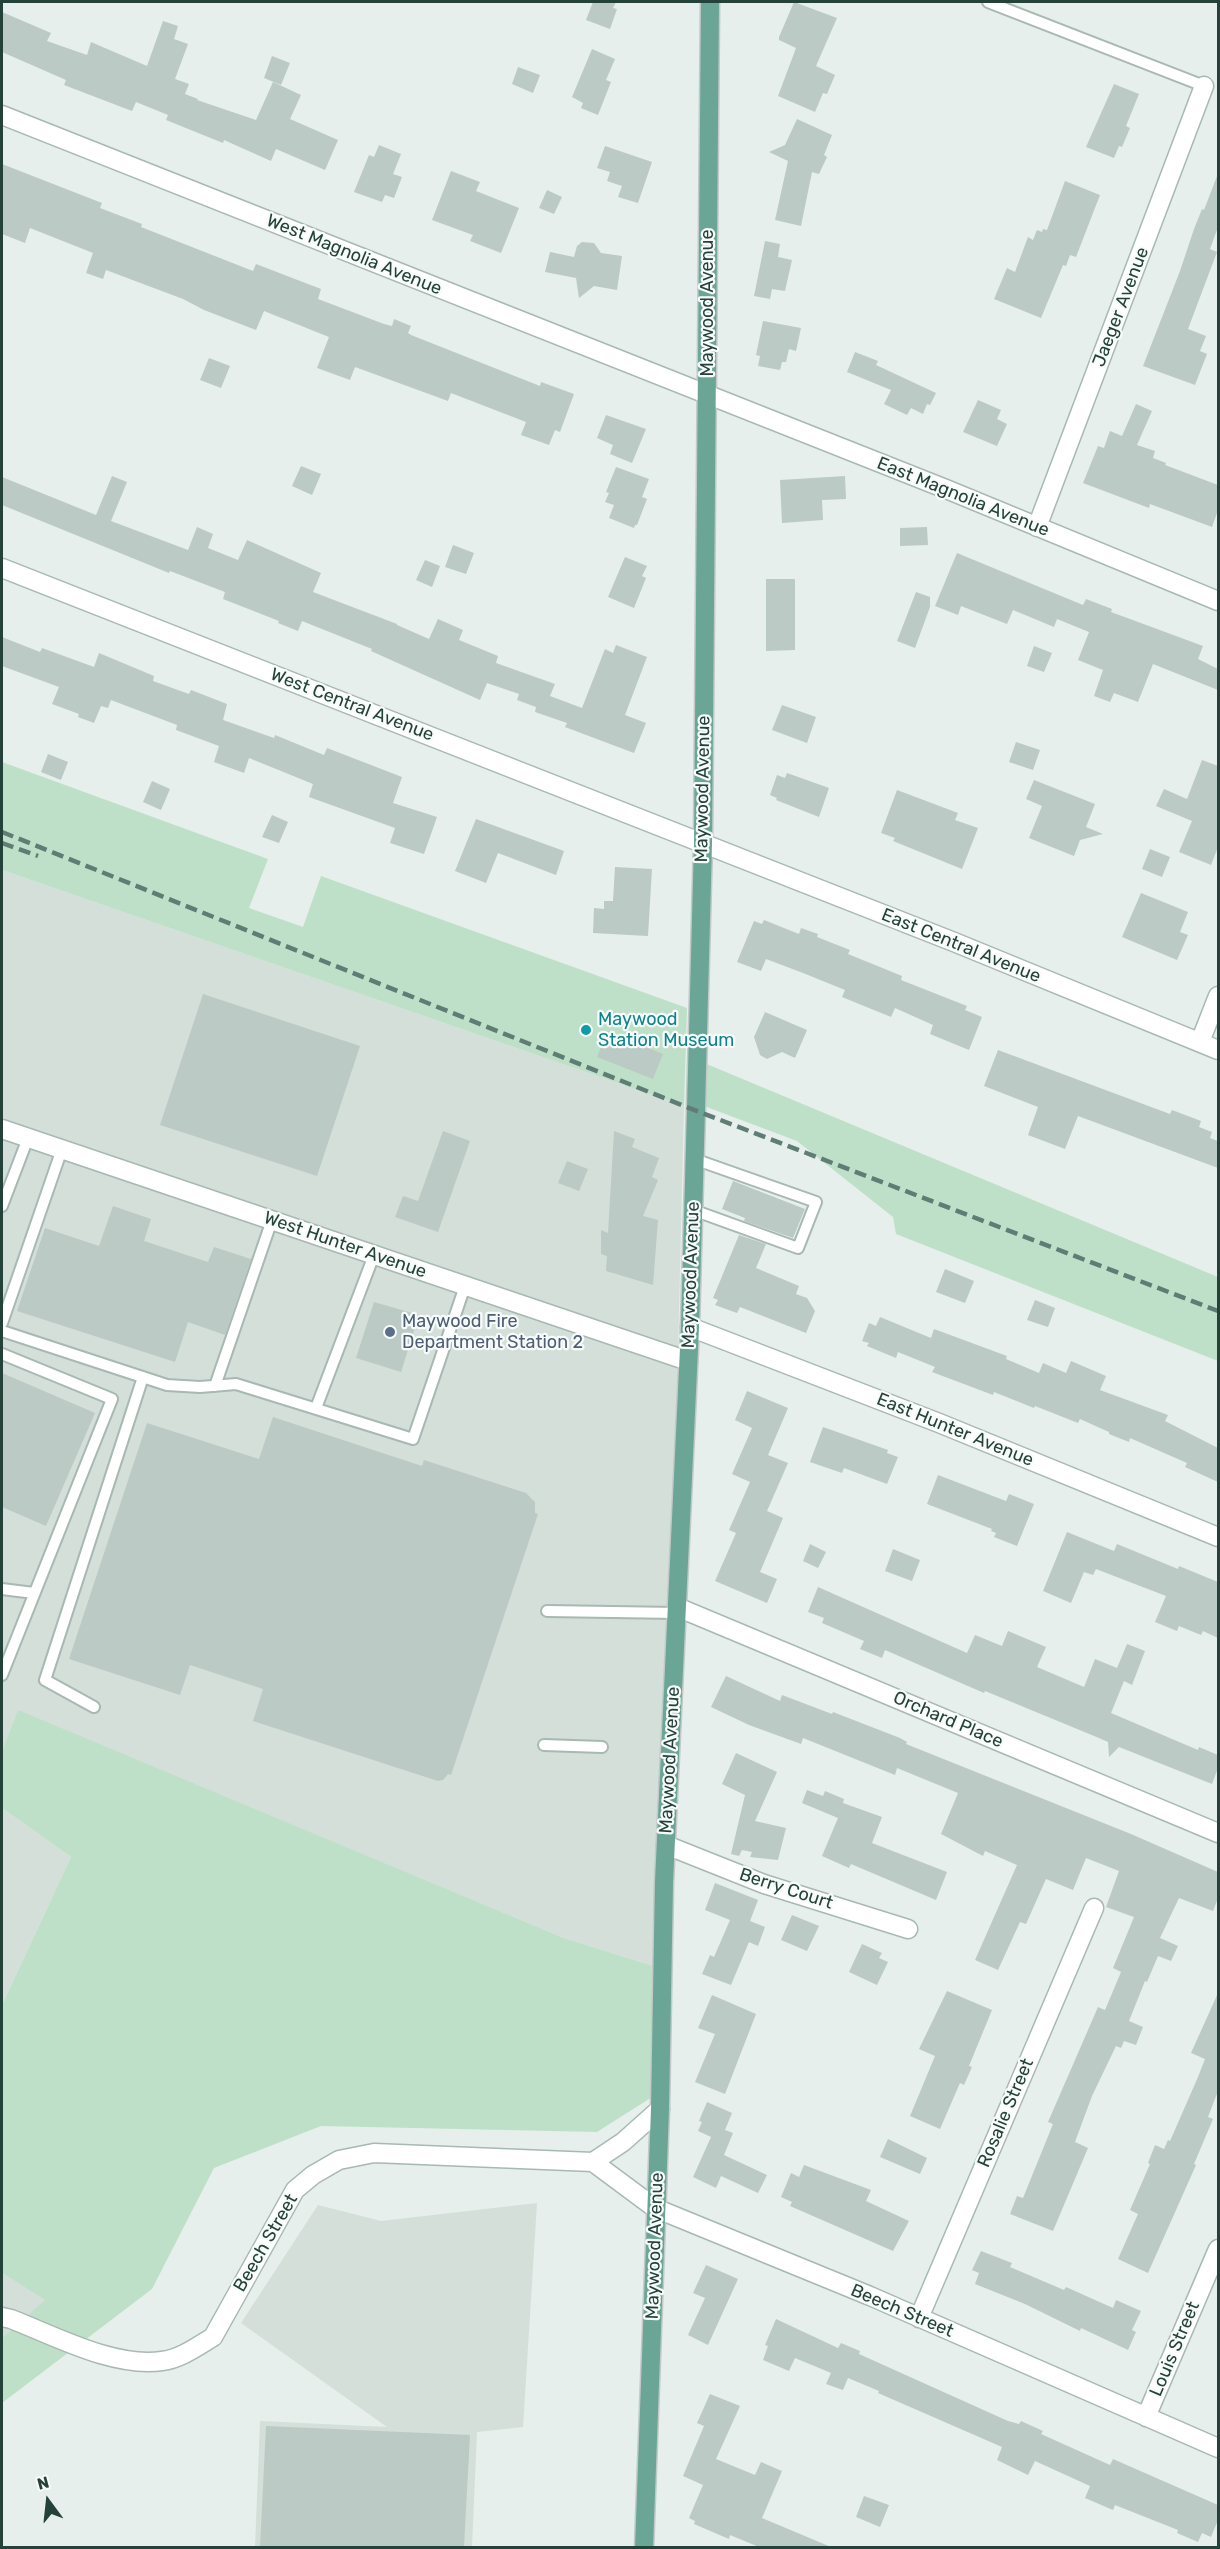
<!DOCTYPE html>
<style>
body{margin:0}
#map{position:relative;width:1220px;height:2549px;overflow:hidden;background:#e6efeb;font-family:Rubik,sans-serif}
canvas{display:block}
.frame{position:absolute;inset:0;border:3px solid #24423a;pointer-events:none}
.north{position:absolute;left:18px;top:2471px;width:60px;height:60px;-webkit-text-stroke:4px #f7fbf9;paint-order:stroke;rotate:345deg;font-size:16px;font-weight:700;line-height:24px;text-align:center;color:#24423a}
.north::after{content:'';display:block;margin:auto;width:21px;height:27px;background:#24423a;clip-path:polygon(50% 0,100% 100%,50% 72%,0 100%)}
</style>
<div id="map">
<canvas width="1220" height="2549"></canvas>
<div class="frame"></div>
<div class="north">N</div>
</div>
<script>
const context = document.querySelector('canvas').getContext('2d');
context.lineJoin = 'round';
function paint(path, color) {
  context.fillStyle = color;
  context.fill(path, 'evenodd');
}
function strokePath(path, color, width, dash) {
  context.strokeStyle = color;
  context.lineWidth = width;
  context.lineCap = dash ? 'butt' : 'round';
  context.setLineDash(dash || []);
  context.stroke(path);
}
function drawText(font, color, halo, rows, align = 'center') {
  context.font = font + ' Rubik,sans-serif';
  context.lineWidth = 4.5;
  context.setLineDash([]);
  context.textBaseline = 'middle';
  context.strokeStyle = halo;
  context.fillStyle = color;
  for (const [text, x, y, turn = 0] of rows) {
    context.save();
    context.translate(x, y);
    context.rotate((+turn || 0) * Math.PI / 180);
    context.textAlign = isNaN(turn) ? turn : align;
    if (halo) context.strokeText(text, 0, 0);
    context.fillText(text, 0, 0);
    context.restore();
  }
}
paint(new Path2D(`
 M2,870L684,1106L663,1969L564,1938L18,1711L2,1751Z
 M2,1808L71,1857L2,2005Z
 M537,2203L523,2427L477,2432L472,2547H255L260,2421L387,2427L241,2323L318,2205L381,2221Z
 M2,2273L46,2300L2,2338Z`), '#d4dfda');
paint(new Path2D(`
 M2,762L268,859L249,908L303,927L321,876L687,1008L684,1106L2,870Z
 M697,1060L1218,1277V1361L896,1234L893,1217L797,1141L696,1103Z
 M18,1710L564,1938L663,1969L660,2092L597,2132L321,2126L214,2168L152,2289L2,2403V2338L45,2300L2,2273V2005L71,1857L2,1808V1751Z`), '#bfe0c8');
paint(new Path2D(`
 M593,2H616L613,8L617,9L610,29L586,20Z
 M794,2L837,18L816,66L835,75L827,94L823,93L815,112L778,96L796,48L779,40V37Z
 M2,12L51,33L47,41L87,55L91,42L147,66L163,21L178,26L174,39L188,44L175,79L189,84L185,94L198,99L197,100L256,120L273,82L301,95L290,119L338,140L325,170L276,149L271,161L224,140L223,143L166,120L168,115L136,102L132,111L64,85L66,80L2,52Z
 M592,49L615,59L606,80L611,82L598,115L581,108L583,103L572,97Z
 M272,56L290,63L281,85L264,78Z
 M518,67L540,75L533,93L512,84Z
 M1114,84L1139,94L1126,126L1130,128L1122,147L1119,146L1114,158L1086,147Z
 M797,119L832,135L824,155L827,157L819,174L812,172L801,226L775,220L788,161L769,152L785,145Z
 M379,145L401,154L393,174L402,177L394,198L385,195L382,202L354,192L369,155L374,157Z
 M605,146L652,162L638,203L618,197L622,186L607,181L610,172L597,168Z
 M2,164L102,203L100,208L142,224L141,227L253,271L256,264L321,289L318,299L384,324L392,326L394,319L411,326L408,333L411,335L540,386L541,382L574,394L560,432L555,430L549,445L521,435L526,422L451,393L448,401L355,367L350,380L317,368L329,337L264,311L256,330L204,310L183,299L106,270L103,279L86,273L93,253L30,228L25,243L2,234Z
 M451,171L480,182L476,191L519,208L501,253L470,241L473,235L432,220Z
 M1217,176L1218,227L1210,249L1217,252L1188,329L1206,336L1200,351L1207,354L1195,385L1143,366L1180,271L1194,229L1202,209L1204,210Z
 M1065,181L1100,195L1076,257L1070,255L1066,266L1063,265L1041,318L994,299L1007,268L1015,272L1028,237L1033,240L1037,230L1042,232L1043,229L1047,230Z
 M547,190L562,197L554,214L539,208Z
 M765,241L780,244L778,257L792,260L785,291L772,289L770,299L754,296Z
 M582,242L594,243L601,253L622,256L617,290L594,286L579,298L576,278L545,272L550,252L574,257L577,246Z
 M763,321L801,328L796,351L789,349L786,362H782L780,370L758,366L760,356L756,355Z
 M855,352L878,361L876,365L936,393L930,405L927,404L923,414L911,408L907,415L884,404L891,390L847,372Z
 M209,358L230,366L221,388L200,380Z
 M978,400L1001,410L997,419L1007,424L997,446L963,432Z
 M1136,404L1152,411L1137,445L1155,451L1153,458L1166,463L1165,465L1218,485V510L1212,527L1150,504L1149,508L1083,483L1098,446L1104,448L1110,431L1122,436Z
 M606,415L646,429L632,463L610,454L613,445L597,438Z
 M301,466L321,474L312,495L292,486Z
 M616,467L649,479L642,497L647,499L637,525H635L634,528L609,518L614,505L605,502L609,493L606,492Z
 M112,476L127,482L111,521L188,550L197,527L213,534L208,548L238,560L247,540L321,573L313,592L397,624V625L429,639L438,619L463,630L459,640L498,656L496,663L555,684L550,696L582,708L605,649L613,653L616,645L647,657L625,715L646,723L634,753L565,727L567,723L535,712L536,707L517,700L519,694L487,683L480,700L371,651L372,649L302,621L298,631L278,623L279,621L223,599L225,592L170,571L169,573L2,505V477L96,515Z
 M845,476L846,499L822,500L823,520L782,523L780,480Z
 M927,527L928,545L900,546V528Z
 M453,545L474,553L466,574L445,567Z
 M957,553L1083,605L1086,599L1112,609L1111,612L1203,646L1198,659L1218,669V690L1153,664L1138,702L1114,693L1110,702L1094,696L1103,670L1078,660L1089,632L1057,619L1054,627L1013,610L1007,624L961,606L958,615L935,606Z
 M625,557L647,566L642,576L646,578L634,608L608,597Z
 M425,560L440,566L432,587L416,580Z
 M766,579H795V650L766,651Z
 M916,592L930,597V607L915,648L897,641Z
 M2,637L40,652L42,648L94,667L99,653L154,676L153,681L189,694L191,690L227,704L223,720L274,738L275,735L324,755L327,748L402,777L393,803L437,817L424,854L390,843L395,828L309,797L313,784L249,758L244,773L214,762L219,746L176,730L177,725L111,700L108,708L101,706L94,723L78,717L79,714L52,704L59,687L2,666Z
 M1034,646L1052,653L1044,672L1027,666Z
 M782,705L816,717L807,743L772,730Z
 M1016,742L1040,750L1033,770L1009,762Z
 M48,754L68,762L61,780L41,772Z
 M1202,760L1218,766V847L1211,865L1179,852L1192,821L1156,806L1164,789L1187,799Z
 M787,773L829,788L819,817L776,800L777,798L770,795L777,775L785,778Z
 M1034,780L1095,804L1086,827L1103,834L1080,840L1074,856L1029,838L1042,806L1026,799Z
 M152,781L170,789L161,810L143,802Z
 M897,790L958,813L955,820L978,828L962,869L893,841L895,838L881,833Z
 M272,815L288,822L279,843L262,837Z
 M476,819L564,851L556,875L498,853L486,883L455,871Z
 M1150,849L1170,857L1162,877L1142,869Z
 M615,867L652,869L648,936L593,933L594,908L604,909V901H613Z
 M1141,893L1188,912L1180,932L1188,935L1177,960L1122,937Z
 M764,920L799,934L801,928L818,934L817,937L850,950L848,954L902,976L901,980L967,1006L965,1010L982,1017L969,1050L930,1034L933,1025L895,1008L891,1017L842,997L845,990L803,973L766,959L761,971L737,962L754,921L762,924Z
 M203,994L360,1046L317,1176L160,1125Z
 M765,1012L807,1030L795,1058L782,1052L767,1059L760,1055L754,1037Z
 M608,1031L663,1054L653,1079L597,1057Z
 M998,1050L1170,1114L1172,1110L1201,1121L1199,1127L1212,1132L1210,1138L1218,1141V1168L1078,1116L1065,1149L1028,1135L1038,1107L984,1086Z
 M443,1131L470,1141L438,1232L395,1217L403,1196L418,1201Z
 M614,1131L635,1139L632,1147L659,1158L652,1177L658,1180L643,1216L658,1220L653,1285L606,1271L607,1256L601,1254V1230L608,1233Z
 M567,1161L588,1169L579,1191L558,1183Z
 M733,1181L805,1209L793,1238L744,1221L745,1218L722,1209Z
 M113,1206L151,1219L144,1241L208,1262L214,1247L251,1259L225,1335L188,1322L175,1362L17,1311L45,1228L99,1246Z
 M739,1235L766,1244L756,1268L799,1286L796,1294L807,1298L815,1311L806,1333L740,1307L737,1313L715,1305L718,1300L713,1298Z
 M945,1269L974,1281L965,1303L936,1292Z
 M1035,1300L1055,1308L1048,1327L1027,1320Z
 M374,1302L419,1315L401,1372L356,1358Z
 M880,1317L931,1338L934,1329L1007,1356L1006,1359L1039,1373L1043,1363L1066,1373L1071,1361L1106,1376L1100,1390L1168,1415L1165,1421L1218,1448V1482L1185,1467L1187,1463L1130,1438L1129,1442L1109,1434V1432L1080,1419L1078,1423L1035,1406L1034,1408L994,1392L993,1395L932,1372L935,1367L898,1352L896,1358L867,1346L869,1343L862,1341L869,1323L876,1326Z
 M2,1373L95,1413L46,1526L2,1507Z
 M747,1391L788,1408L768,1455L788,1463L767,1511L783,1518L760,1572L777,1579L767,1603L715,1581L736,1533L729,1530L750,1482L732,1474L752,1428L735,1420Z
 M273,1417L422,1466L424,1460L526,1493L535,1502V1513L538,1514L451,1775L448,1774L443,1780L438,1781L253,1721L263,1689L190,1665L180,1695L69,1659L147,1423L259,1459Z
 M823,1427L888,1450L887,1453L898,1457L887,1484L844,1468L842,1473L810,1462Z
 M938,1475L1006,1501L1009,1494L1034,1504L1017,1546L994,1537L996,1533L991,1531L992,1529L927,1504Z
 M1067,1532L1114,1551L1117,1544L1178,1569L1179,1566L1218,1582V1638L1203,1631L1201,1635L1179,1626L1177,1631L1155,1622L1166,1596L1096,1569L1093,1575L1084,1572L1071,1603L1043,1591Z
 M810,1544L826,1552L818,1568L803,1561Z
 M893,1549L920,1560L912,1581L885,1571Z
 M818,1587L967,1653L975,1635L1002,1646L1008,1631L1046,1647L1037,1667L1084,1687L1095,1659L1117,1668L1127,1644L1145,1651L1132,1685L1124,1681L1111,1713L1198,1750L1199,1747L1218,1755V1768L1212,1784L1119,1747L1109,1757L1108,1742L1099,1738L985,1691L984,1693L885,1650L882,1658L860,1649L864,1641L822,1623L824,1618L808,1612Z
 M726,1676L780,1701L782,1695L832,1714L833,1712L900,1738L907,1742L906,1744L1131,1834L1218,1872V1898L1213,1911L1179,1898L1160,1938L1178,1946L1171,1961L1158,1956L1147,1982L1145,1981L1129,2021L1143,2027L1136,2045L1124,2041L1121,2048L1116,2046L1092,2096L1075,2142L1088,2148L1053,2231L1010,2214L1017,2196L1023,2198L1053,2124L1048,2122L1098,2007L1105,2010L1121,1972L1113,1968L1134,1917L1106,1907L1119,1871L1086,1858L1073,1890L1046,1879L1026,1924L1020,1922L998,1970L975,1960L1017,1865L985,1851L983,1856L941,1834L958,1793L897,1768L895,1775L803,1738L801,1744L749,1725L711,1707Z
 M736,1753L777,1772L755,1821L786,1828L778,1860L750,1857L752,1852L742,1850L739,1856L731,1854L745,1795L722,1784Z
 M807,1790L823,1796L825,1791L844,1799L843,1803L882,1817L872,1843L947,1872L936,1900L851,1864L849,1868L822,1856L838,1818L802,1803Z
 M715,1883L758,1900L750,1921L765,1927L758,1946L749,1942L731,1985L702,1974L710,1955L714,1957L730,1920L705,1910Z
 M792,1915L819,1926L807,1951L781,1940Z
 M862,1944L882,1953L879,1958L888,1962L877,1985L849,1972Z
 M947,1991L992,2010L969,2066L972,2067L964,2085L960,2083L940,2129L910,2116L935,2056L919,2049Z
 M1218,1993V2091L1208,2117L1213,2119L1194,2164L1196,2165L1148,2273L1118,2259L1138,2214L1130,2210L1150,2164L1148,2163L1155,2145L1164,2149L1168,2140L1170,2141L1198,2077L1205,2059L1191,2053Z
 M712,1995L756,2014L725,2094L695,2082L715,2034L698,2028Z
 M707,2102L732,2113L725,2130L733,2133L724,2155L767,2175L758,2193L721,2176L716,2188L693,2177L711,2137L698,2131L702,2122L699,2121Z
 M888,2139L927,2158L920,2174L880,2157Z
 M804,2165L871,2190L866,2201L909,2221L893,2251L790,2206L792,2202L781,2197L791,2173L799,2177Z
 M981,2251L1012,2263L1010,2267L1064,2290L1066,2287L1113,2308L1116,2300L1141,2311L1132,2330L1136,2332L1128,2350L1081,2328L1080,2331L1025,2304L975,2284L979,2273L972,2270Z
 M706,2265L738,2279L708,2345L688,2335L705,2298L693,2293Z
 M776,2319L838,2348L841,2343L860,2351L859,2354L1008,2421L1019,2424L1021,2421L1043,2431L1041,2434L1110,2465L1113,2459L1218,2505V2520L1211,2537L1202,2533L1198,2542L1177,2533L1178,2530L1115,2505L1113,2510L1085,2498L1090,2486L1035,2461L1028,2475L997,2460L1002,2447L878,2393L879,2391L848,2378L843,2390L826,2384L831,2373L795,2358L789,2371L763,2360L768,2346L765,2345Z
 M710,2394L740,2406L716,2459L755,2475L761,2462L782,2471L762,2518L831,2547H759L730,2535L729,2539L694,2524L695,2521L689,2518L703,2485L683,2476L704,2426L697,2423Z
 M266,2426L470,2435L464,2547H260Z
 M864,2496L889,2505L880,2527L856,2517Z`), '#bbcac4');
const service = new Path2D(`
 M988,2L1204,86
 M2,1206L28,1138
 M693,1210L798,1248L816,1202L694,1159
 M2,1323L62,1149
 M2,1331L167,1385L200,1387L236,1384L413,1439L465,1286
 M2,1354L112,1399L2,1675
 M215,1386L272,1220
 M316,1408L374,1255
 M2,1589L34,1593
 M547,1611L677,1613
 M94,1707L45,1680L143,1377
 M544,1745L602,1747`);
const minor = new Path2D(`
 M2,115L946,489L1218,601
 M1037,527L1204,86
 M1200,1042L1218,996
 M2,1129L688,1361
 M690,1327L939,1423L1218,1537
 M677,1607L1218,1833
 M666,1845L764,1884L908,1929
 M593,2162L623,2142L660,2109
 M2,2317L11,2319C55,2336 114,2368 162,2361C180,2359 198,2346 213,2337L295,2190L313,2175L339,2160L374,2153L593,2162L655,2208L870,2296L1218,2448
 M919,2318L1094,1908
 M1146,2417L1218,2249`);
const tertiary = new Path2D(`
 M2,568L954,942L1218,1050`);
const primary = new Path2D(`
 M644,2548L660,2109L664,1882L690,1327L696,1109L703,843L710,2`);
strokePath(service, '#a8b8b2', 14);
strokePath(minor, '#a8b8b2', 21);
strokePath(tertiary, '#a8b8b2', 21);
strokePath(primary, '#c2cac8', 21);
strokePath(service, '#fff', 10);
strokePath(minor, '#fff', 18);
strokePath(tertiary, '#fff', 18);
strokePath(primary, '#6aa596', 18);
strokePath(new Path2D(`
 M2,832L684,1106L1218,1311
 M2,843L38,856`), '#5f7d75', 4.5, [12, 6]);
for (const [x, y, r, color] of [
 [586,1030,6,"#0f9aa8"],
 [390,1332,6,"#5c6f8a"]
]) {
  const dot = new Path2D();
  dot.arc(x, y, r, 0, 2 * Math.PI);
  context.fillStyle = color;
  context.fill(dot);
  strokePath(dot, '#f7fbf9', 2);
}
drawText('18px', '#24423a', '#f7fbf9', [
 ["West Magnolia Avenue",354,255,22],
 ["Maywood Avenue",708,303,-90],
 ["Jaeger Avenue",1121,307,-69],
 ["East Magnolia Avenue",963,497,22],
 ["West Central Avenue",352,705,21],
 ["Maywood Avenue",703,789,-89],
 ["East Central Avenue",961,946,22],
 ["West Hunter Avenue",345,1245,19],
 ["Maywood Avenue",691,1275,-88],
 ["East Hunter Avenue",955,1430,22],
 ["Orchard Place",948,1720,23],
 ["Maywood Avenue",670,1760,-87],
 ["Berry Court",786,1889,18],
 ["Rosalie Street",1006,2113,-67],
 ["Beech Street",266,2243,-60],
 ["Maywood Avenue",655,2246,-88],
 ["Beech Street",902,2311,23],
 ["Louis Street",1175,2349,-67]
]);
drawText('18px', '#0d838f', '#f7fbf9', [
 ["Maywood",598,1020],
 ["Station Museum",598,1041]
], 'left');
drawText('18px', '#4e5e75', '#f7fbf9', [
 ["Maywood Fire",402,1322],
 ["Department Station 2",402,1343]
], 'left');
</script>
